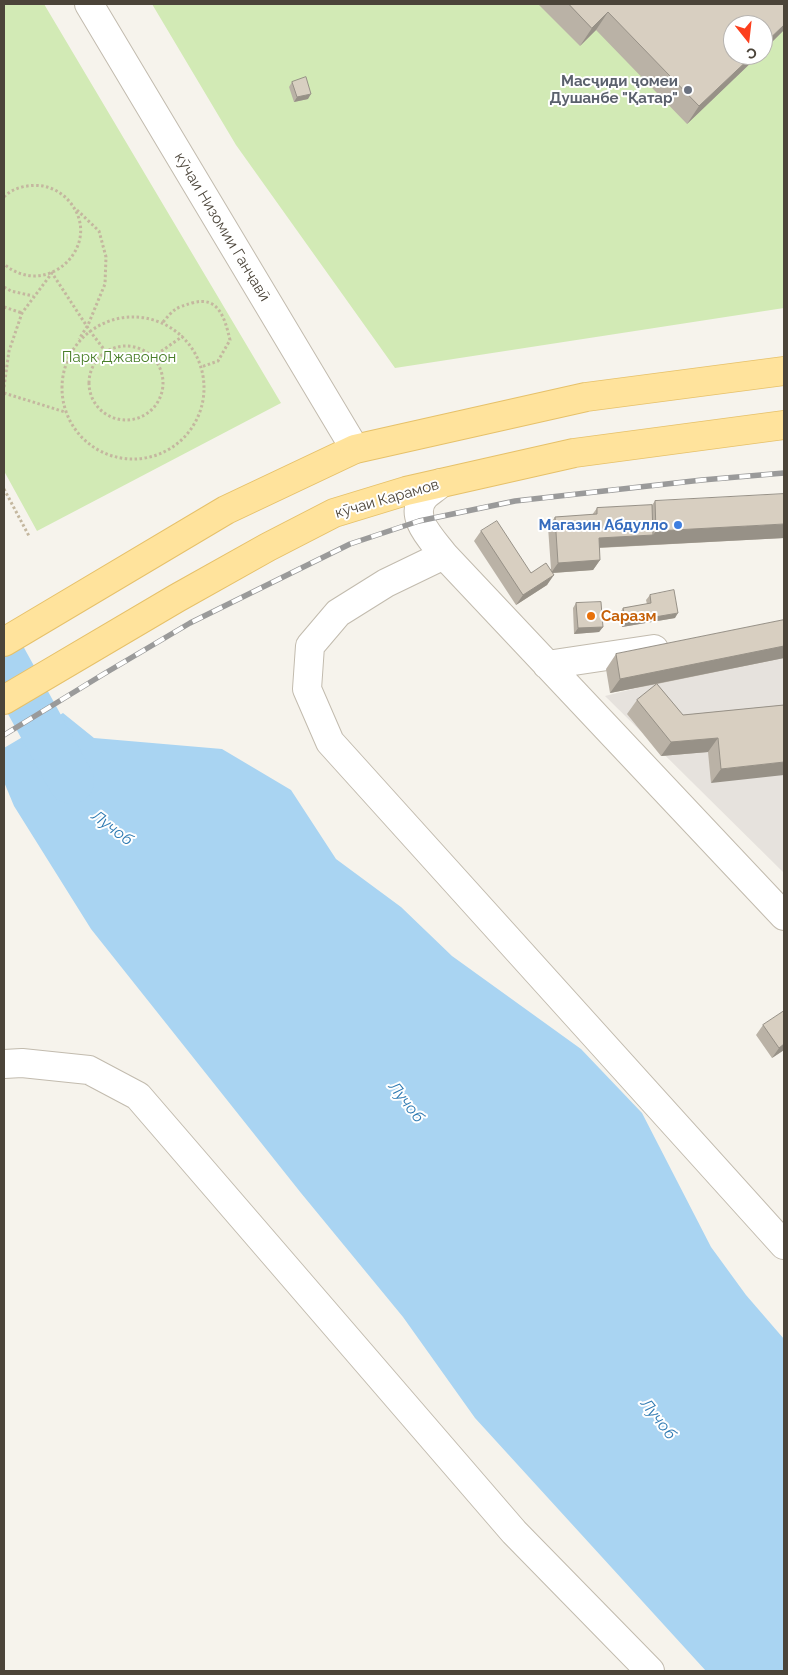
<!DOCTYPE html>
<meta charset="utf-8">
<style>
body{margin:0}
#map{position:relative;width:788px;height:1675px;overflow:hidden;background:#f6f3ec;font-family:Raleway,sans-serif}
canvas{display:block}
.frame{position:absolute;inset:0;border:5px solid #4b4439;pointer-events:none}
.north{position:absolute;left:723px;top:15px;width:50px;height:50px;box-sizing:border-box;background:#fff;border:1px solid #b7b4b0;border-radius:50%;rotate:164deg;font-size:14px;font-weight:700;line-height:20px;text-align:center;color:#4b4439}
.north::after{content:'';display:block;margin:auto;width:18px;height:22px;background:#fc3f1d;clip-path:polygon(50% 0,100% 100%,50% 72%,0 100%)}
</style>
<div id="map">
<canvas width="788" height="1675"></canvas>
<div class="frame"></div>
<div class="north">С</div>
</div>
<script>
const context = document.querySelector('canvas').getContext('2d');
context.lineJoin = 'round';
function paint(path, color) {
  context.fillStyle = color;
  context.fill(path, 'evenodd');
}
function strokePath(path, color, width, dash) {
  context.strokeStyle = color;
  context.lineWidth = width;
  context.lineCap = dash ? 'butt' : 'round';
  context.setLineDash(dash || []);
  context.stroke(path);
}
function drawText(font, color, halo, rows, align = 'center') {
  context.font = font + ' Raleway,sans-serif';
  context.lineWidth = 4;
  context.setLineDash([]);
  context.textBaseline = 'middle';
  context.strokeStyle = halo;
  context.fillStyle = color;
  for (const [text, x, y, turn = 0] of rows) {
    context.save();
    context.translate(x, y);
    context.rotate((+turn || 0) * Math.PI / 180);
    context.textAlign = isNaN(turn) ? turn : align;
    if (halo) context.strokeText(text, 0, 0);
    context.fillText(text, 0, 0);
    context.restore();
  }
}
paint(new Path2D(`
 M784,651V873L605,696Z`), '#e6e2dd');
paint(new Path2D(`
 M4,4H44L281,403L37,531L4,471Z
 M152,4H784V308L395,368L236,145ZM733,25H763V55H733Z`), '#d2eab5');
paint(new Path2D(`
 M63,713L94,738L222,749L291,790L336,859L401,907L452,956L581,1049L642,1113L711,1247L746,1295L784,1339V1671H706L475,1418L403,1317L301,1193L91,929L14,806L4,782V748Z`), '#a9d4f2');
strokePath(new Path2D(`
 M4,659L71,781`), '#a9d4f2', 46);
const minor = new Path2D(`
 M89,4L355,449
 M441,483C436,488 430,491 425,496C407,516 432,539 444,555L784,916
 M444,555L386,583L338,613L310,646L307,689L330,742L784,1245
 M547,665L654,649
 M4,1064L22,1063L89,1070L138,1096L514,1532L650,1671`);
const major = new Path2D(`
 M4,642L226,510L355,449L586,397L784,371
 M4,700L177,598L268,547L334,513L406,491L574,453L784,425`);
strokePath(minor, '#c2bbae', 30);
strokePath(major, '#e6c16a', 30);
strokePath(new Path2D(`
 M4,197C13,187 30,184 43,186C53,188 62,193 69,201C106,244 47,301 4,264
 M77,210L99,231L106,257L105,284L88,325L79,339
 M4,287L11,291L33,296
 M4,307L22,313
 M62 388a71 71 0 1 1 142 0a71 71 0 1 1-142 0Z
 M163,322C174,309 175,308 192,303C219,295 225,319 230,340L218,361L201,367
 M89 383a37 37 0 1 1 74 0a37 37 0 1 1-74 0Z
 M153,357L183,336
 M4,387L9,351L22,313L52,273L90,331L106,352
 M4,393L65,412
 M4,489L29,536`), '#c4b79f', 3, [2.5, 2.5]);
strokePath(minor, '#fff', 28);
strokePath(major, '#ffe39c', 28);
const rail = new Path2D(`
 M4,735L102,675L190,623L350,544L419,521L515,501L702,480L784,473`);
strokePath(rail, '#9a9a9a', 5.5);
strokePath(rail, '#fff', 4, [11]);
paint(new Path2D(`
 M538,4H784V30L763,51L733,55H759L687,124L596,30L580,46Z
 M292,82L308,99L294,102L289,87Z
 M655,501L784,538L599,548L600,560L593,570L553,573L547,585L516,605L474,541L481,531L531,573L551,569L548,527L555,517L592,515L597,508L652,505Z
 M650,595L675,618L622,627L620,613L623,608L647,604L646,600Z
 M576,603L603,627L599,632L574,634L573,608Z
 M784,620V658L657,684L683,715L784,705L711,783L708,752L661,756L627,714L637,700L657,684L610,693L606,669L616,654Z
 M784,1011V1050L772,1058L756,1035L763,1025Z`), '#bab2a6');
paint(new Path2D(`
 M608,12L596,30L580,46L592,28Z
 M784,25V30L763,51V45Z
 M753,55H759L687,124L699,106Z
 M311,94L308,99L294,102L297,97Z
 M784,524V538L592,548L599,538L653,535L656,531Z
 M600,560L593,570L551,573L558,563Z
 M554,575L547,585L516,605L523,595Z
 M678,613L675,618L622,627L626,622Z
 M603,627L599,632L574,634L578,628Z
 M784,646V658L610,693L620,679Z
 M718,738L708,752L661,756L671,742Z
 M784,762V775L711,783L721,769Z
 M784,1044V1050L772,1058L779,1048Z`), '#979187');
const building = new Path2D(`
 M569,4H784V25L763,45V25H733V55H753L699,106L608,12L592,28Z
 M306,77L311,94L297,97L292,82Z
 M784,494V524L656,531L655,501Z
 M652,505L653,535L599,538L600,560L558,563L555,517L597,514V508Z
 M497,521L531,573L546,563L554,575L523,595L481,531Z
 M674,590L678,613L626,622L623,608L651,603L650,595Z
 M601,602L603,627L578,628L576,603Z
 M784,620V646L620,679L616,654Z
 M657,684L683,715L784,705V762L721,769L718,738L671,742L637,700Z
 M784,1011V1044L779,1048L763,1025Z`);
paint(building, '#d8cfc1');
strokePath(building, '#979187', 1);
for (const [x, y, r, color] of [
 [688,90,5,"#6b7280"],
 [678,525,5,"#3f7fe0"],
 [591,616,5,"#e8710a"]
]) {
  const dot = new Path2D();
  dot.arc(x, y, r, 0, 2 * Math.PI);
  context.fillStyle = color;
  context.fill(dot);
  strokePath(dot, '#fff', 2);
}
drawText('bold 15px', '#5b616d', '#fff', [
 ["Масҷиди ҷомеи",678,81],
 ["Душанбе \"Қатар\"",678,98]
], 'right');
drawText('15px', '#4b4439', '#fff', [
 ["кӯчаи Низомии Ганҷавӣ",222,227,59],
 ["кӯчаи Карамов",387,499,-16]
]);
drawText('15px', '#4a7f2a', '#fff', [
 ["Парк Джавонон",119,357]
]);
drawText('bold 15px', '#366cbe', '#fff', [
 ["Магазин Абдулло",668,525]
], 'right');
drawText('bold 15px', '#c56008', '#fff', [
 ["Саразм",601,616]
], 'left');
drawText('italic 16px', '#2e7ab2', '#fff', [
 ["Лучоб",112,828,37],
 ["Лучоб",406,1102,52],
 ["Лучоб",658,1419,52]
]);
</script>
